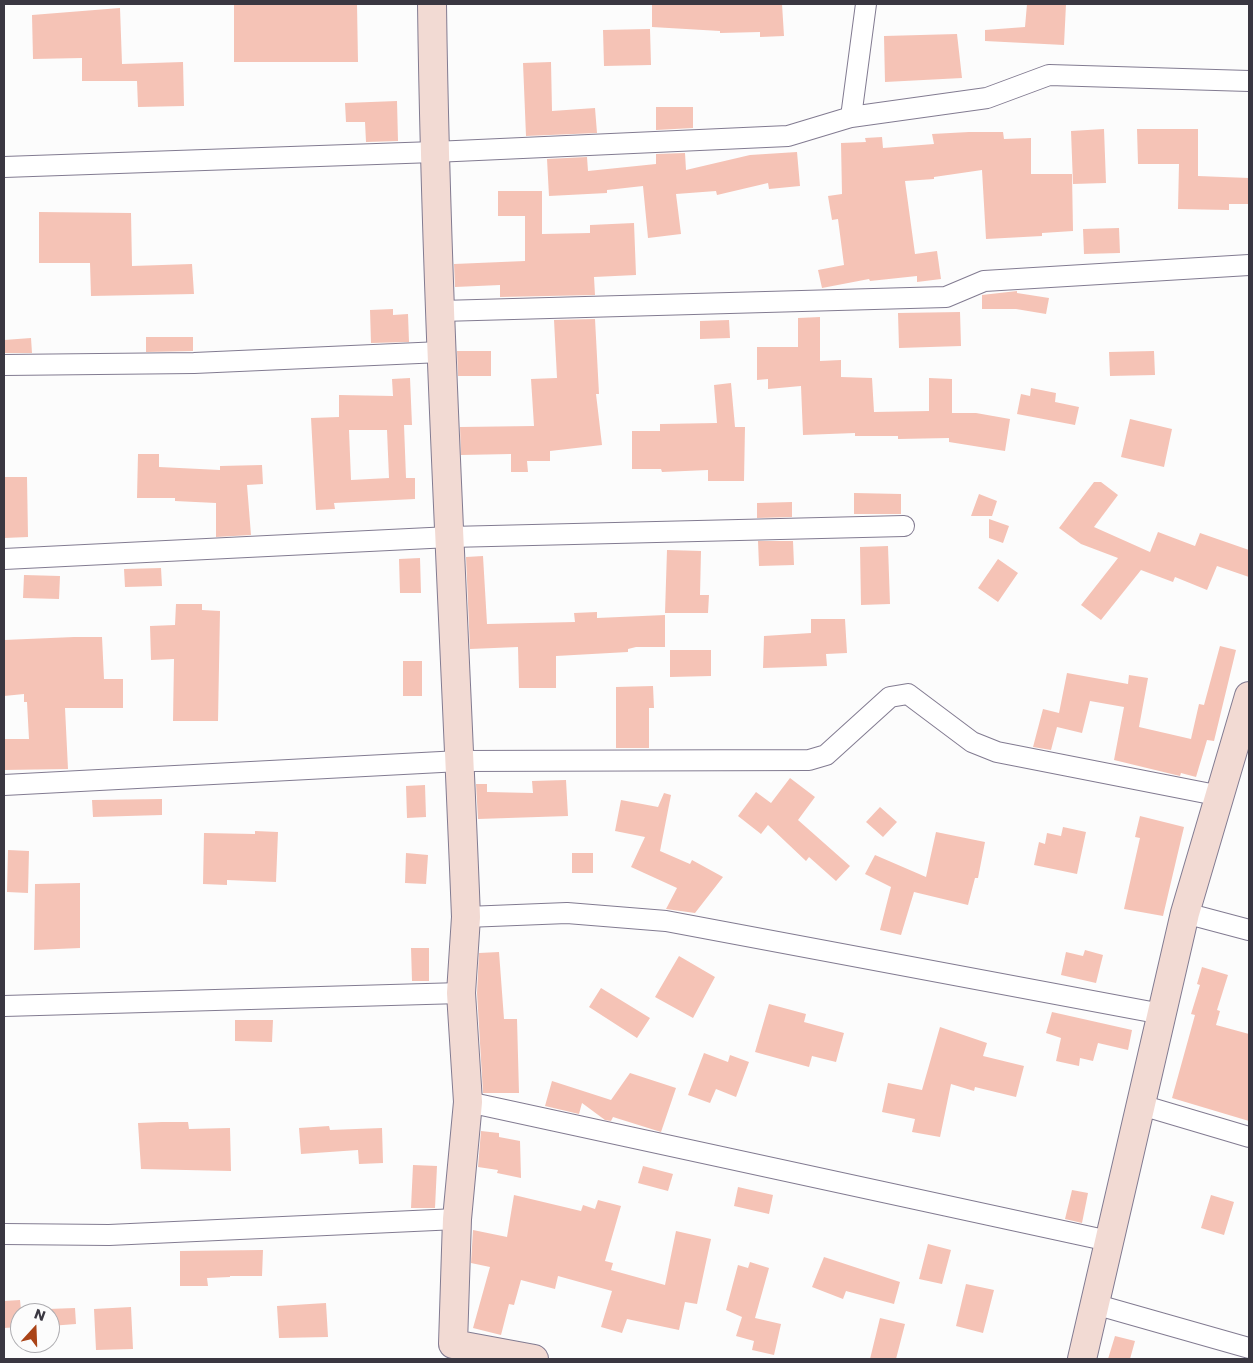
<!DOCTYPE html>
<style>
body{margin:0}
#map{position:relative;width:1253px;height:1363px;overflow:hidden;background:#fcfcfc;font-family:Poppins,sans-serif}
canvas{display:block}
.frame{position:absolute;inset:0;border:5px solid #3a3741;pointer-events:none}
.north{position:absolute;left:10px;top:1303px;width:50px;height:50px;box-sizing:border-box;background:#fcfcfc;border:1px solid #aeadb1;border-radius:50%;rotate:20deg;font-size:14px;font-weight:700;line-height:20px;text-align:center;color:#3a3741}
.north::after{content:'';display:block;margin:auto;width:18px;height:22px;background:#aa4418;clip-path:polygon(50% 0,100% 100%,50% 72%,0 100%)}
</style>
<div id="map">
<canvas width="1253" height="1363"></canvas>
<div class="frame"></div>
<div class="north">N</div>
</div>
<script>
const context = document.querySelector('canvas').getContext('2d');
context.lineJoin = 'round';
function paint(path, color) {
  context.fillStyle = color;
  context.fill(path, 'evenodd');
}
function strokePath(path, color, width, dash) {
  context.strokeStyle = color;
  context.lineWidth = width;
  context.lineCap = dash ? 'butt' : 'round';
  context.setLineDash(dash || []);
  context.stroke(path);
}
paint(new Path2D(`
 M234,4H357L358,62H234Z
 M652,4H782L784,36L760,37V32L720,33V31L652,27Z
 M1027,4H1066L1064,45L985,41V30L1025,27Z
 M120,8L122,64L183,62L184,106L138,107L137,81H82V58L33,59L32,15Z
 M650,29L651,65L604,66L603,30Z
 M957,34L962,78L885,82L884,36Z
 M551,62L552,111L595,108L597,133L526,136L523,63Z
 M397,101L398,141L366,142L365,122H346L345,103Z
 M656,107H693V128L656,130Z
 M1104,129L1106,183L1073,184L1071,131Z
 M1137,129H1198V176L1249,178V204H1229V210L1178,209L1179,164H1138Z
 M969,132H1003L1004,139L1031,138V174H1072L1073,231L1042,233V236L986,239L982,170L934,177V179L905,181L915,254L937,251L941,279L917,282V276L870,281L869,279L822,288L818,270L844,265L838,219L832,220L828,196L842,194L841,143L866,142L865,138L882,137L883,148L934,144L932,134Z
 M797,152L800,186L769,189L768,183L717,195L716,191L676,194L681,234L648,238L643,186L607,190V193L549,196L547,159L587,157L588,171L656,164V154L685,153L686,170L750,155Z
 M498,191H542V234L590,233V225L634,223L636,275L594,277L595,295L500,297V285L455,287L454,264L525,261V216H498Z
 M39,212L131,213L132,266L192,264L194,294L91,296L90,263H39Z
 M1119,228L1120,253L1084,254L1083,229Z
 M1017,291V293L1049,298L1046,314L1016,309H982V295Z
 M393,309V315L408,314L409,342L371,343L370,310Z
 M960,312L961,346L899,348L898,313Z
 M820,317V361L841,360V377L872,378L874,412L929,411V378L952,379V413H976L1010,419L1005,451L949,442V438L898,439V436H855V433L803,435L801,386L768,389V379L757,380V347H798V318Z
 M595,319L599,394H596L602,445L550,451V461H527L528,472H511V454L461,455L460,427L534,426L531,379L557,378L554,320Z
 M729,320L730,338L700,339V321Z
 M146,337H193V351L146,352Z
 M31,338L32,353H4V340Z
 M457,351H491V376H458Z
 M1154,351L1155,375L1110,376L1109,352Z
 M410,378L412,425H404L406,478H415V499L334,503L335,509L316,510L311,418L339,417V395L393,396L392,379ZM349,430H387L389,478L351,480Z
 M731,383L735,427H745L744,481H708V470L662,472L661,469H632V431H660V424L717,423L714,385Z
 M1031,388L1056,393L1055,402L1079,407L1075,425L1017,414L1021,394L1030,396Z
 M1130,419L1172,429L1164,467L1121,457Z
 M138,454H159V467L220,470V466L262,465L263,484L247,485L251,535L216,537V503L175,501V498H137Z
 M4,477H27L28,537L4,538Z
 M1094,482H1101L1118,495L1094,527L1150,552L1158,532L1195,546L1200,533L1249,550V577L1217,566L1207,590L1175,577L1173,582L1141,570L1101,620L1081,605L1118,558L1081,544L1059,528Z
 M854,493L901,494V514H854Z
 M979,494L997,501L992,516H971Z
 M792,502V517L757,518V503Z
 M989,519L1009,526L1003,543L989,538Z
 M758,541H793L794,565L759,566Z
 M888,546L890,604L861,605L860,547Z
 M667,550L701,551L700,595H709L708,613H665Z
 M483,556L487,624L575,622L574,613L597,612V618L665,615V647H636L628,649V652L556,656V688H519L518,647L470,649L466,557Z
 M420,558L421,593H400L399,559Z
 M998,559L1018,573L998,602L978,588Z
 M161,568L162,586L125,587L124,569Z
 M24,575L60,576L59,599L23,598Z
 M176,604H202V610L220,611L218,721H173L174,659L151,660L150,626L175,625Z
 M811,619H845L847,653L826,654L827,666L763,668L764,636L811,633Z
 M74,637H102L104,679H123V708H65L68,769L4,770V739H29L27,702H24V694L4,696V640Z
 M1220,646L1236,650L1214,741L1207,740L1196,777L1181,773L1180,776L1114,760L1124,707L1090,701L1082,733L1057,727L1051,750L1033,747L1043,709L1059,713L1067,673L1128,684L1129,675L1148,678L1139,727L1191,739L1199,704L1204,705Z
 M670,650H711V676L670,677Z
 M403,661H422V696H403Z
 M653,686L654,708H649V748H616V687Z
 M790,778L815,797L798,820L850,866L836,881L809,857L806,861L768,825L761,834L738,816L756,792L771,803Z
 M566,780L568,816L478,819L476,784H487V792L533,793L532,781Z
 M425,785L426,817L407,818L406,786Z
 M664,793L671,795L660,851L690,864L692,860L723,877L695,913L666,909L677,888L631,867L645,837L615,831L621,800L658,807Z
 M162,799V815L93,817L92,800Z
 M880,807L897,822L883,837L866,822Z
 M1140,816L1184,827L1163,916L1124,909L1140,838L1135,837Z
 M1063,827L1086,832L1077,874L1034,865L1039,842L1045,844L1047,833L1061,836Z
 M255,831L278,832L276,882L227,880V885L203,884L204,833L255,834Z
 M936,832L985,842L978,878H975L968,905L914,892L901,935L880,930L891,887L865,874L875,855L926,877Z
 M8,850L29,851L28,893L7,892Z
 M406,853L428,855L426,884L405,883Z
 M572,853H593V873H572Z
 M80,883V948L34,950L35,884Z
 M411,948H429V981H412Z
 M1085,950L1103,955L1096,983L1061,975L1066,952L1083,956Z
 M499,952L504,1019H517L519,1093H483L477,993L479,953Z
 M679,956L715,977L693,1018L655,997Z
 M1202,967L1228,975L1217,1010L1220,1011L1216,1025L1249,1034V1121L1172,1098L1195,1015L1191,1014L1200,985L1197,984Z
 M601,988L650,1018L637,1038L589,1007Z
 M769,1004L806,1014L804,1022L844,1033L836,1062L812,1056L809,1067L755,1052Z
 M1052,1012L1132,1030L1128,1050L1098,1043L1093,1061L1080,1058L1079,1066L1056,1061L1061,1038L1046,1033Z
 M235,1020H273L272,1042L235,1041Z
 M940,1027L987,1043L983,1056L1024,1066L1016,1097L975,1087L974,1091L951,1084L940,1137L912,1132L915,1119L882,1112L888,1083L922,1090Z
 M704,1053L728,1062L730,1055L749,1062L736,1097L716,1089L710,1103L688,1095Z
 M630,1073L676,1088L661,1132L613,1117L611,1121L605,1120L582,1103L579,1114L545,1106L552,1081L611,1100Z
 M162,1122H188L189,1129L230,1128L231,1171L141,1169L138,1123Z
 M329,1126L330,1130L382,1128L383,1163L359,1164L358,1150L301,1154L299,1128Z
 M481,1131L499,1133V1137L520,1141L521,1178L497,1173L498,1170L478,1167Z
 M413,1165L437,1166L435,1208H411Z
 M643,1166L673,1174L668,1191L638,1183Z
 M738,1187L773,1195L769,1214L734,1206Z
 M1072,1190L1088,1193L1082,1223L1065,1219Z
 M514,1195L581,1211L583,1205L595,1209L598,1200L621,1206L605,1261L613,1263L611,1270L665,1285L676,1231L711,1239L697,1304L685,1302L679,1330L627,1319L622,1333L601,1327L612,1291L558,1276L555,1289L521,1280L514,1305L509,1304L501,1335L473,1328L490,1267L471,1263L473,1230L507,1237Z
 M1211,1195L1234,1202L1224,1235L1201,1228Z
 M928,1244L951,1250L942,1284L919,1279Z
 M263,1250L262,1276H230V1277L207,1278L208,1286H180V1251Z
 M824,1257L900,1282L894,1304L846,1291L843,1299L812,1287Z
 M750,1262L769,1268L755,1318L781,1324L774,1355L752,1350L754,1341L736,1336L742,1317L726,1310L738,1265L748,1268Z
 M966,1284L994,1290L983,1333L956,1326Z
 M20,1300L21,1310L75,1308L76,1324L50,1326V1313H20V1327L4,1328V1301Z
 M326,1303L328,1337L279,1338L277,1306Z
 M131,1307L133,1349L96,1350L94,1309Z
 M880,1318L905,1324L896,1359H870Z
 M1115,1336L1135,1341L1130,1359H1108Z`), '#f5c3b6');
const street = new Path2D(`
 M851,117L866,4
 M4,167L434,152L788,136L851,117L987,98L1049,75L1249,81
 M441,311L946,297L984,281L1249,265
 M4,365L194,363L441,352
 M4,559L450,537L904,526
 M4,785L460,761L809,760L826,755L890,697L908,694L972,742L997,752L1221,796
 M1185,913L1249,930
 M466,917L567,913L666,921L1162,1014
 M4,1006L461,993
 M468,1102L1109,1241
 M1141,1105L1249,1137
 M4,1234L109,1235L457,1219
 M1094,1304L1249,1348`);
const secondary = new Path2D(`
 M432,4C436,308 454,613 466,917L461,993L468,1102L457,1219L453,1344L534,1359
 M1082,1359L1185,913L1249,696`);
strokePath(street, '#827b91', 22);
strokePath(secondary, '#827b91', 30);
strokePath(street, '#fff', 20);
strokePath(secondary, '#f2dad3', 28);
</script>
